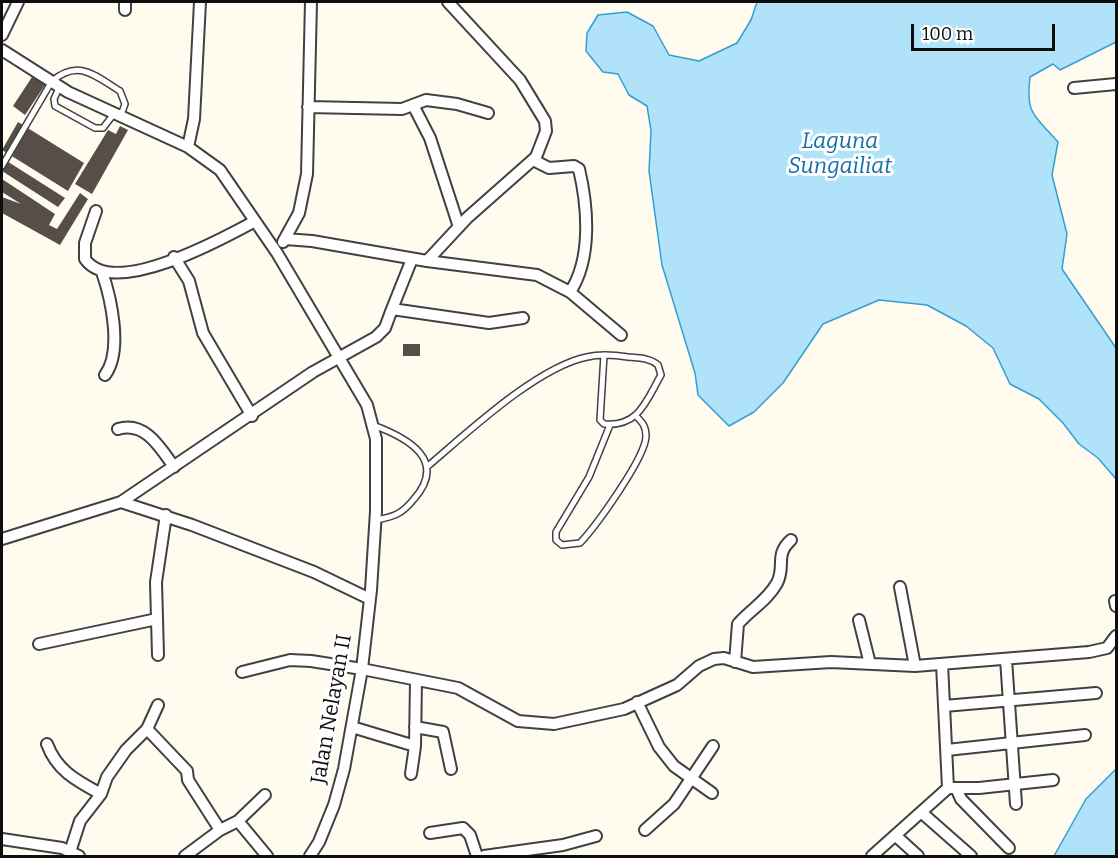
<!DOCTYPE html>
<style>
body{margin:0}
#map{position:relative;width:1118px;height:858px;overflow:hidden;background:#fffbef;font-family:Bitter,serif}
canvas{display:block}
.frame{position:absolute;inset:0;border:3px solid #0e0e0e;pointer-events:none}
.scale{position:absolute;left:911px;top:24px;width:144px;height:27px;box-sizing:border-box;border:3px solid #0e0e0e;border-top:0;padding-left:8px;font-size:18px;line-height:21px;white-space:nowrap;color:#0e0e0e;-webkit-text-stroke:4px #fff;paint-order:stroke}
</style>
<div id="map">
<canvas width="1118" height="858"></canvas>
<div class="frame"></div>
<div class="scale">100 m</div>
</div>
<script>
const context = document.querySelector('canvas').getContext('2d');
context.lineJoin = 'round';
function paint(path, color) {
  context.fillStyle = color;
  context.fill(path, 'evenodd');
}
function strokePath(path, color, width, dash) {
  context.strokeStyle = color;
  context.lineWidth = width;
  context.lineCap = dash ? 'butt' : 'round';
  context.setLineDash(dash || []);
  context.stroke(path);
}
function drawText(font, color, halo, rows, align = 'center') {
  context.font = font + ' Bitter,serif';
  context.lineWidth = 6;
  context.setLineDash([]);
  context.textBaseline = 'middle';
  context.strokeStyle = halo;
  context.fillStyle = color;
  for (const [text, x, y, turn = 0] of rows) {
    context.save();
    context.translate(x, y);
    context.rotate((+turn || 0) * Math.PI / 180);
    context.textAlign = isNaN(turn) ? turn : align;
    if (halo) context.strokeText(text, 0, 0);
    context.fillText(text, 0, 0);
    context.restore();
  }
}
const water = new Path2D(`
 M757,2H1116V42L1060,70L1053,64L1030,77C1025,116 1036,116 1058,142L1052,175L1067,234L1062,269L1116,348V479L1098,458L1079,444L1063,423L1039,399L1010,384L993,348L966,326L927,305L879,300L823,324L783,383L754,412L729,426L698,395L695,373L662,265L649,171L651,131L647,106L629,95L618,74L603,72L586,51L587,33L598,15L627,12L653,26L669,55L699,61L737,43L751,20Z
 M1116,769V856H1054L1086,799Z`);
paint(water, '#b0e2f9');
strokePath(water, '#349ed4', 1.5);
paint(new Path2D(`
 M32,77L45,85L25,115L13,106Z
 M18,122L84,163L68,191L2,150Z
 M120,126L128,130L92,194L75,184L108,130L116,134Z
 M2,158L65,198L58,207L2,171Z
 M2,179L55,214L49,225L57,229L80,193L88,199L60,245L2,213V197L21,204L2,192Z
 M403,344H420V356H403Z`), '#574e4a');
const service = new Path2D(`
 M60,86L54,99L55,106L95,128H103L113,115
 M2,166L52,81C79,59 94,75 120,91L125,104L120,118
 M373,425C408,438 448,460 414,499C402,514 394,517 375,520
 M610,425L589,477L556,532V540L562,545L580,543C596,526 646,457 646,436C646,426 642,422 636,416
 M428,466C467,433 537,367 587,357C599,354 615,355 628,357C639,358 650,358 658,365L661,375C646,401 639,427 604,424L600,420L604,355`);
const minor = new Path2D(`
 M125,10V2
 M2,35L18,2
 M2,50L68,92L188,147L220,170L277,253L367,405L376,439V511L371,590L362,669L344,769L334,805L319,842L310,856
 M1074,88L1116,84
 M413,105L430,138L459,227
 M308,107L402,109L426,100L457,104L488,113
 M188,147L194,119L200,2
 M96,211L85,243V259C113,299 222,239 255,221
 M285,239L312,241L427,261L537,275L570,292C592,259 588,207 579,169L574,166L549,168L533,160
 M283,242L299,213L307,174L311,2
 M174,257L189,281L203,333L252,416
 M427,261L467,218L536,157L546,131L545,121L520,80L448,2
 M102,272C111,298 123,351 105,375
 M570,292L621,335
 M392,309L412,259
 M118,429C145,421 160,447 174,467
 M121,502L192,525L314,572L370,599
 M2,539L121,502L313,372L376,337L385,328L392,309L489,323L523,318
 M900,587L915,666
 M1115,601L1116,606
 M859,620L870,664
 M39,644L157,619
 M158,655L156,582L166,515
 M1006,659L1016,804
 M735,662L738,624C751,609 767,601 777,583C786,566 774,555 791,540
 M242,672L290,660L311,661L362,669L458,688L518,721L554,724L624,709L677,685L699,666L714,659L724,658L753,667L831,662L915,666L1089,652L1107,648L1116,636
 M637,702L659,747L674,766L712,793
 M944,706L1096,693
 M352,727L415,746
 M415,727L443,732L451,769
 M147,729L158,705
 M47,744C57,771 77,781 101,794
 M947,750L1085,735
 M411,774L415,746L416,680
 M948,788H979L1053,780
 M956,788L961,799L1009,848
 M265,795L238,821L267,856
 M921,812L971,856
 M645,830L674,804L713,746
 M430,833L463,828L470,835L477,856
 M896,836L918,856
 M2,839L62,848L79,856
 M70,852L80,821L101,794L107,777L126,750L147,729L187,771L188,780L220,830L238,821
 M185,856L220,830
 M484,856L563,845L596,836
 M872,856L948,788L942,664`);
strokePath(service, '#414141', 8);
strokePath(minor, '#414141', 14);
strokePath(service, '#fff', 5);
strokePath(minor, '#fff', 10);
drawText('21px', '#0e0e0e', '#fff', [
 ["Jalan Nelayan II",332,709,-80]
]);
drawText('italic 22px', '#116ea6', '#fff', [
 ["Laguna",840,142],
 ["Sungailiat",840,167]
]);
</script>
